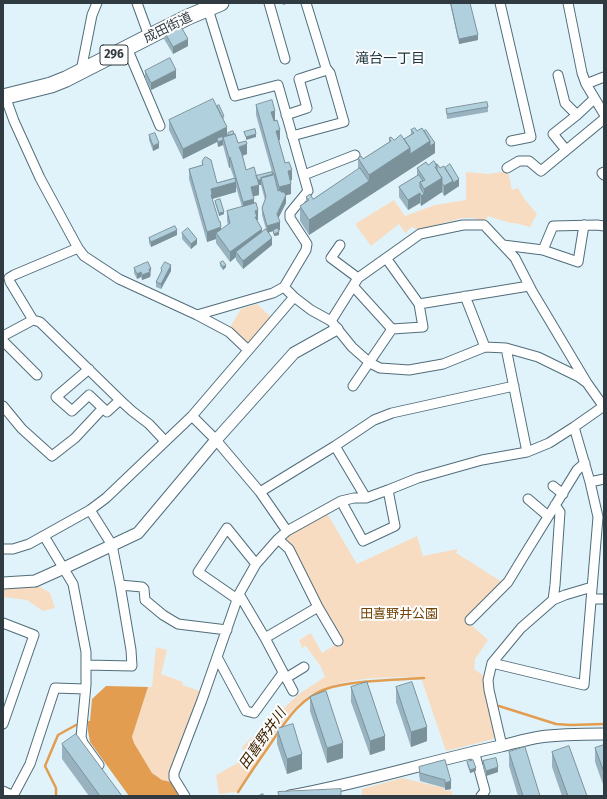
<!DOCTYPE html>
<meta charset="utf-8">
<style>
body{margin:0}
#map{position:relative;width:607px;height:799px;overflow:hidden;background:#e0f3fb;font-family:"Fira Sans",sans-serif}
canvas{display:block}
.frame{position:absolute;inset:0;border:4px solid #2f3b41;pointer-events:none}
</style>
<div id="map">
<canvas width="607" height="799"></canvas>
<div class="frame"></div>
</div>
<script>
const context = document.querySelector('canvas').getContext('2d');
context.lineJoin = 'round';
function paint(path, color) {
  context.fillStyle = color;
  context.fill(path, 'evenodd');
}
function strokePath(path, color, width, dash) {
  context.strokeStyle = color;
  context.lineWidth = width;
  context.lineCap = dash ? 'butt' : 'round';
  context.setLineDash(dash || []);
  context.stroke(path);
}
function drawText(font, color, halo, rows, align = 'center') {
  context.font = font + ' "Fira Sans","Noto Sans JP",sans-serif';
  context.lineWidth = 4;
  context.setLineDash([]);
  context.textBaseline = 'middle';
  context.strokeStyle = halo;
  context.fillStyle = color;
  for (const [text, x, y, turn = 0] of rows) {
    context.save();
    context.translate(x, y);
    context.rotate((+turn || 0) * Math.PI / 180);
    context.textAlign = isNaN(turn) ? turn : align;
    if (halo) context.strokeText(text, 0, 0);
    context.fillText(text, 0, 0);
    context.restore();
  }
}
paint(new Path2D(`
 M508,171L512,190L518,188L523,197L537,214L530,227L515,223H510L488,216L485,222L473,218H462L419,230L412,227L408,230L406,234L399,224L371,246L355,224L394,200L405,216L435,205L466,200V172L488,174Z
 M257,304L272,318L250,343L246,344L229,329L241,309Z
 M325,510L357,564L417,536L423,556L458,549L456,553L504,583L467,621L488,640L475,659L474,669L484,676L497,738L446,751L422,681L423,677C386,677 332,676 302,701C288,712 278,729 268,744C258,760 247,776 236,792L219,794L216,775L247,758L242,747L299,694L325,677L321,667L306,646L302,648L299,640L311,633L322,653L340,642L282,536Z
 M37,585L50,593L55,608L43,611L27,600L3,597V586Z
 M156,647L167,650L161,674L183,682L182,685L200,691L201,694L170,775L171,782L162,780L152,773L134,743L132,737L148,687H152Z
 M402,778L444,788L445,791L450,790L454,796H362V789Z`), '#f7dcc1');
paint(new Path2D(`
 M106,686L148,687L132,737L134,743L152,773L162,780L171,782L181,796H129L90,742L88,731V721H90L92,699Z`), '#e39d50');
strokePath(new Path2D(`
 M499,706L556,724L570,725L604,724
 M238,792C247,778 257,763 267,749C284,724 300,695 332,687C362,680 393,680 424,678
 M56,796V788L45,766L58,735L76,725`), '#e39d50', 2.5);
const minor = new Path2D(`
 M137,3L149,36
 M269,3L285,59
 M500,3L531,137L511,141
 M568,3L582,73L586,84L604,114
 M127,48L160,126
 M81,71L92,15L97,3
 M558,75L565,103L577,115
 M586,84L604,77
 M5,96L14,121L40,178L78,248L84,256L119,279L197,315L273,293L284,287L306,250L307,244L290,218V213L308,191L278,85L235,96L208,9
 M286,115L307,108L299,79L327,70
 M292,136L344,122L330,73L326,68L306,3
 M566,150L553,134L577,115L594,99
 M507,168L519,161H529L541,171L604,119
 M604,172L602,173L604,175
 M304,175L355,155
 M340,245L331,258L358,278
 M503,245L543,250L578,262L584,225
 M78,248L14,275L9,278L10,282L33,320L40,322L120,400L107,412L89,395L72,411L56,397L89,369
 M543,250L553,226L597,225L604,226
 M353,286L392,329L423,327L419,304L386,258
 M284,287L294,297L311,310L331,321L352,347L370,363L380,368L409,370L443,364L485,347L506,348L538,357L579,377L587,383L604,407
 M465,296L485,347
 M419,304L529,286
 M197,315L229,332L248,350
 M331,321L358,278L420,234L463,225H484L515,258L532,291L587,383
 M3,336L33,320
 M3,341L37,375
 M506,348L527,452
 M353,386L392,329
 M120,400L132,411L149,424L165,441
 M3,406L22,429L52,456L75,438L103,408
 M192,416L216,440L260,492L287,531
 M335,446L366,498
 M590,482L604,479
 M553,486L563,494
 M260,492L335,446L374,420L392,413L514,386
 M528,499L548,516
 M341,501L363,541L395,526L388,490
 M44,536L73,584L86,652V685L81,737L83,743L99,765
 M278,539L289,549L318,607L338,641
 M3,549H13L29,544L90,510L106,498L192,416L294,297
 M120,585L142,587L144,589L145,600L163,615L178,624L227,630
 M239,594L265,638L293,691
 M237,599L198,572L227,528L256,564
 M591,599H604
 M553,600L555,585L560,512L555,505
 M470,620L508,582L525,554L577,470L585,463
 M3,623L34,635L3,724
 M265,638L318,607
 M217,657L246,711L254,713L283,673
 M492,663L584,685L598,517L590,482L574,427
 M86,665L132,666L131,650L120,585L112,545L90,510
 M286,678L304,667
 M502,746L489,690L488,680L492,663L521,628L553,600L565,595L592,587
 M474,751L485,791L481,796
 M3,791L14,796
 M13,796L30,764L55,688L85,689
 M185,796L174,778V773L202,700L239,594L256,564L278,539L287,531L341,501L354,498H366L388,490L418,478L482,460L527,452L549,443L574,427L604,406`);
const tertiary = new Path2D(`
 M3,583L35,581L64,568L138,533L216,440L294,353L337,329
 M290,796C362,783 431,761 501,746C514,743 527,739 540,737C561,734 583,734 604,734`);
const trunk = new Path2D(`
 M3,97L51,85L66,79L156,33L188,17L221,3`);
strokePath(minor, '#516d7a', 11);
strokePath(tertiary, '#516d7a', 13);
strokePath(trunk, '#516d7a', 17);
strokePath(minor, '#fff', 9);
strokePath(tertiary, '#fff', 11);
strokePath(trunk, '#fff', 15);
paint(new Path2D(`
 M450,3H470L478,40L459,44Z
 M164,31L188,46L173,54L164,39Z
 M145,71L176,78L151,90L145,78Z
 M256,105L275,121L280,140H279L285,163L292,180L290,181L291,194L286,195V203L278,218L280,230H278L279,235L274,236L273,231L268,233L272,245L243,269L236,260V257L230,262L216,243V239L207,242L189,179V169L202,165V162L217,183L234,178L230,167L229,168L223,145L218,147L217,142L183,159L169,130V120L217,106L224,118L223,119L227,135L238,143L247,154L242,156L246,170L256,176L272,172L256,115ZM259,185H261L265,200L262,208V215L266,229L262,232L257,220H258L253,196L259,195ZM236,187L242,207L227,211V221L228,225L221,230L212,199L236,192Z
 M488,107V112L447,119L446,109Z
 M411,130L417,131L435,153L309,235L300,221V206L306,202V197L313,199L358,170V158L363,159L389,142V138L394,140L404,139L411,134Z
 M149,135L159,148L153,151L149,140Z
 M436,164L459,186L444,196L442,192L421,206L420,203L408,210L399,197V187L417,176V168L428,165Z
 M215,201L224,214L219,216L215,203Z
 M182,233L197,244L191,249L182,239Z
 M177,235L151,247L149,243V238Z
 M220,263L226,267L223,270L220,266Z
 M134,268L151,274L150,277L142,280L141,277L137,279L134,273Z
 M161,269L171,271L161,289L156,287V282L161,273Z
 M351,687L385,750L370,755L351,702Z
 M396,687L427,741L411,747L396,702Z
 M310,697L343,758L327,763L310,711Z
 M277,729L302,769L287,774L277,744Z
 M62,744L122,796H89L62,759Z
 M604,745V787L595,762V748Z
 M509,752L540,796H518L509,766Z
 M552,752L587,796H562L552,767Z
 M445,760L451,789L445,790V788L420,781L419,775V767Z
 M483,761L498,772L486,776L483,766Z
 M467,762L476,771L470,773L467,764Z`), '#98b3bf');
paint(new Path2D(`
 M283,3H289L283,5Z
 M478,35V40L459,44V39Z
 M188,39V46L173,54V47Z
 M176,70V78L151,90V83Z
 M275,111V121L271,122V112Z
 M227,127V137L217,138V142L183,159V149Z
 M280,130V140L276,141V131Z
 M256,134V137L246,140V137Z
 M223,140V145L218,147V142Z
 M430,141L435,143V153L309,235V220L369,181V175L410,148Z
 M159,143V148L153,151V146Z
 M247,144V154L239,157V147Z
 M230,157V167L229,168V158Z
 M292,170V180L288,181V171Z
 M442,178V192L421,206V196L424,194V189Z
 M459,179V186L444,196V186L453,181Z
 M261,180V185H259V195L251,197V187L257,181Z
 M236,182V192L212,199L211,205V189Z
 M291,184V194L279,197V187Z
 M420,193V203L408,210V200Z
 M286,195V203L277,221V214Z
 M254,199V209L243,212V202Z
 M258,210V220H257L255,217V211Z
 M224,212V214L219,216V213Z
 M280,222V230L273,231V230V231L267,233V226Z
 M221,227V237L216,233V239L207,242V232Z
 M262,229V238L236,252V257L230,262V252Z
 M177,230V235L151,247V242Z
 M279,232V235L274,236V234Z
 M272,238V245L243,269V261Z
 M197,239V244L191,249V244Z
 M171,265V271L161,289V284Z
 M226,265V267L223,270V267Z
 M149,269H151L150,277L142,280V275Z
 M141,272V277L137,279V274Z
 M427,727V741L411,747V732Z
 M385,736V750L370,755V741Z
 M343,743V758L327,763V748Z
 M302,754V769L287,774V759Z
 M498,767V772L486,776V771Z
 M476,768V771L470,773V770Z
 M451,781V789L445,790V783Z`), '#7c929b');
const building = new Path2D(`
 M451,3H470L478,35L459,39Z
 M179,23L188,39L173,47L164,31Z
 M170,58L176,70L151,83L145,71Z
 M213,99L227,127L183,149L169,120Z
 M272,100L275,111L271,112L274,121L277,120L280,130L276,131L285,163L289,162L292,170L288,171L291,184L279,187L256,105Z
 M487,102L488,107L447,114L446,109Z
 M219,105L224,116L222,117L217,106Z
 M415,128L417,131L422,128L430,141L410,154V148L404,139L414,133L411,130Z
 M255,129L256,134L246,137L244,132Z
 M426,130L435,143L430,146V141L424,131Z
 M233,131L234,134L223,137V140L218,142L217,138L228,135V133Z
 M155,133L159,143L153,146L149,135Z
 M235,134L238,143L246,141L247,144L239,147L242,154L246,170L254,167L259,185L251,187L254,199L243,202L230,157L229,158L223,137Z
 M401,135L410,148L369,175L358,158L361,156L363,159L391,141L389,138L391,137L394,140Z
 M206,157L211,160L217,183L235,178L236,182L211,189L212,194L211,195L219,221H220L221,227L207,232L189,169L203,165L202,162L204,158Z
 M434,161L437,166L435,167L442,178L424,189L420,182L425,180L417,168L426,162L428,165Z
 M436,164H437L440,168L444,166L453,181L444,186L442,183V178L437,170V166Z
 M450,164L459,179L453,183V181L445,168Z
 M360,168L369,181L309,220L300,206L309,200L306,197L310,194L313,199Z
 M272,172L273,175L261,178V180H258L256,176Z
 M274,174L278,191L281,190V192H284L286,195L277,214L280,222L267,226L262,208L266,197L261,178Z
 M419,175L423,181L420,182V187L424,194L421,196L420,193L408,200L399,187Z
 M220,199L224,212L219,213L215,201Z
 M256,203L258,210L255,211L257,217H255L262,229L230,252L216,233L230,223L227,211Z
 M175,226L177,230L151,242L149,238Z
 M188,228L197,239L191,244L182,233Z
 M278,228L279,232L274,234L273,230Z
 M266,229L272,238L243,261L236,252Z
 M223,261L226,265L223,267L220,263Z
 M148,262L151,269H149L150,272L142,275L141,272L137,274L134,268Z
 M165,262L171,265L161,284L156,282L162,270L161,269Z
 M367,682L385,736L370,741L351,687Z
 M412,682L427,727L411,732L396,687Z
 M326,691L343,743L327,748L310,697Z
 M293,724L302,754L287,759L277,729Z
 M76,734L122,796H100L62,744Z
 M604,745V772L595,748Z
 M569,746L587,796H568L552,752Z
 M525,747L540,796H523L509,752Z
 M496,758L498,767L486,771L483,761Z
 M445,760L451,781L445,783V780L420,773L419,767Z
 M473,760L476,768L470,770L467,762Z
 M341,789V796H279L278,792Z
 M263,794V796H258Z`);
paint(building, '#b1d0de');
strokePath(building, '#7c929b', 1);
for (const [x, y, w] of [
 [114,55,28]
]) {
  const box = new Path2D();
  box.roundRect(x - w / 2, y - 10, w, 20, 3);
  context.fillStyle = '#fcfcfc';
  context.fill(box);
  strokePath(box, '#2f3b41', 1);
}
drawText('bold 12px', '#2f3b41', null, [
 ["296",114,55]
]);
drawText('13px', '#2f3b41', '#fcfcfc', [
 ["成田街道",168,28,-26]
]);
drawText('13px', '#724406', '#fcfcfc', [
 ["田喜野井公園",399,614]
]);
drawText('14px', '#19343f', '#fcfcfc', [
 ["滝台一丁目",390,59]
]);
drawText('italic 14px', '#3d2200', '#fcfcfc', [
 ["田喜野井川",263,739,-55]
]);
</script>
